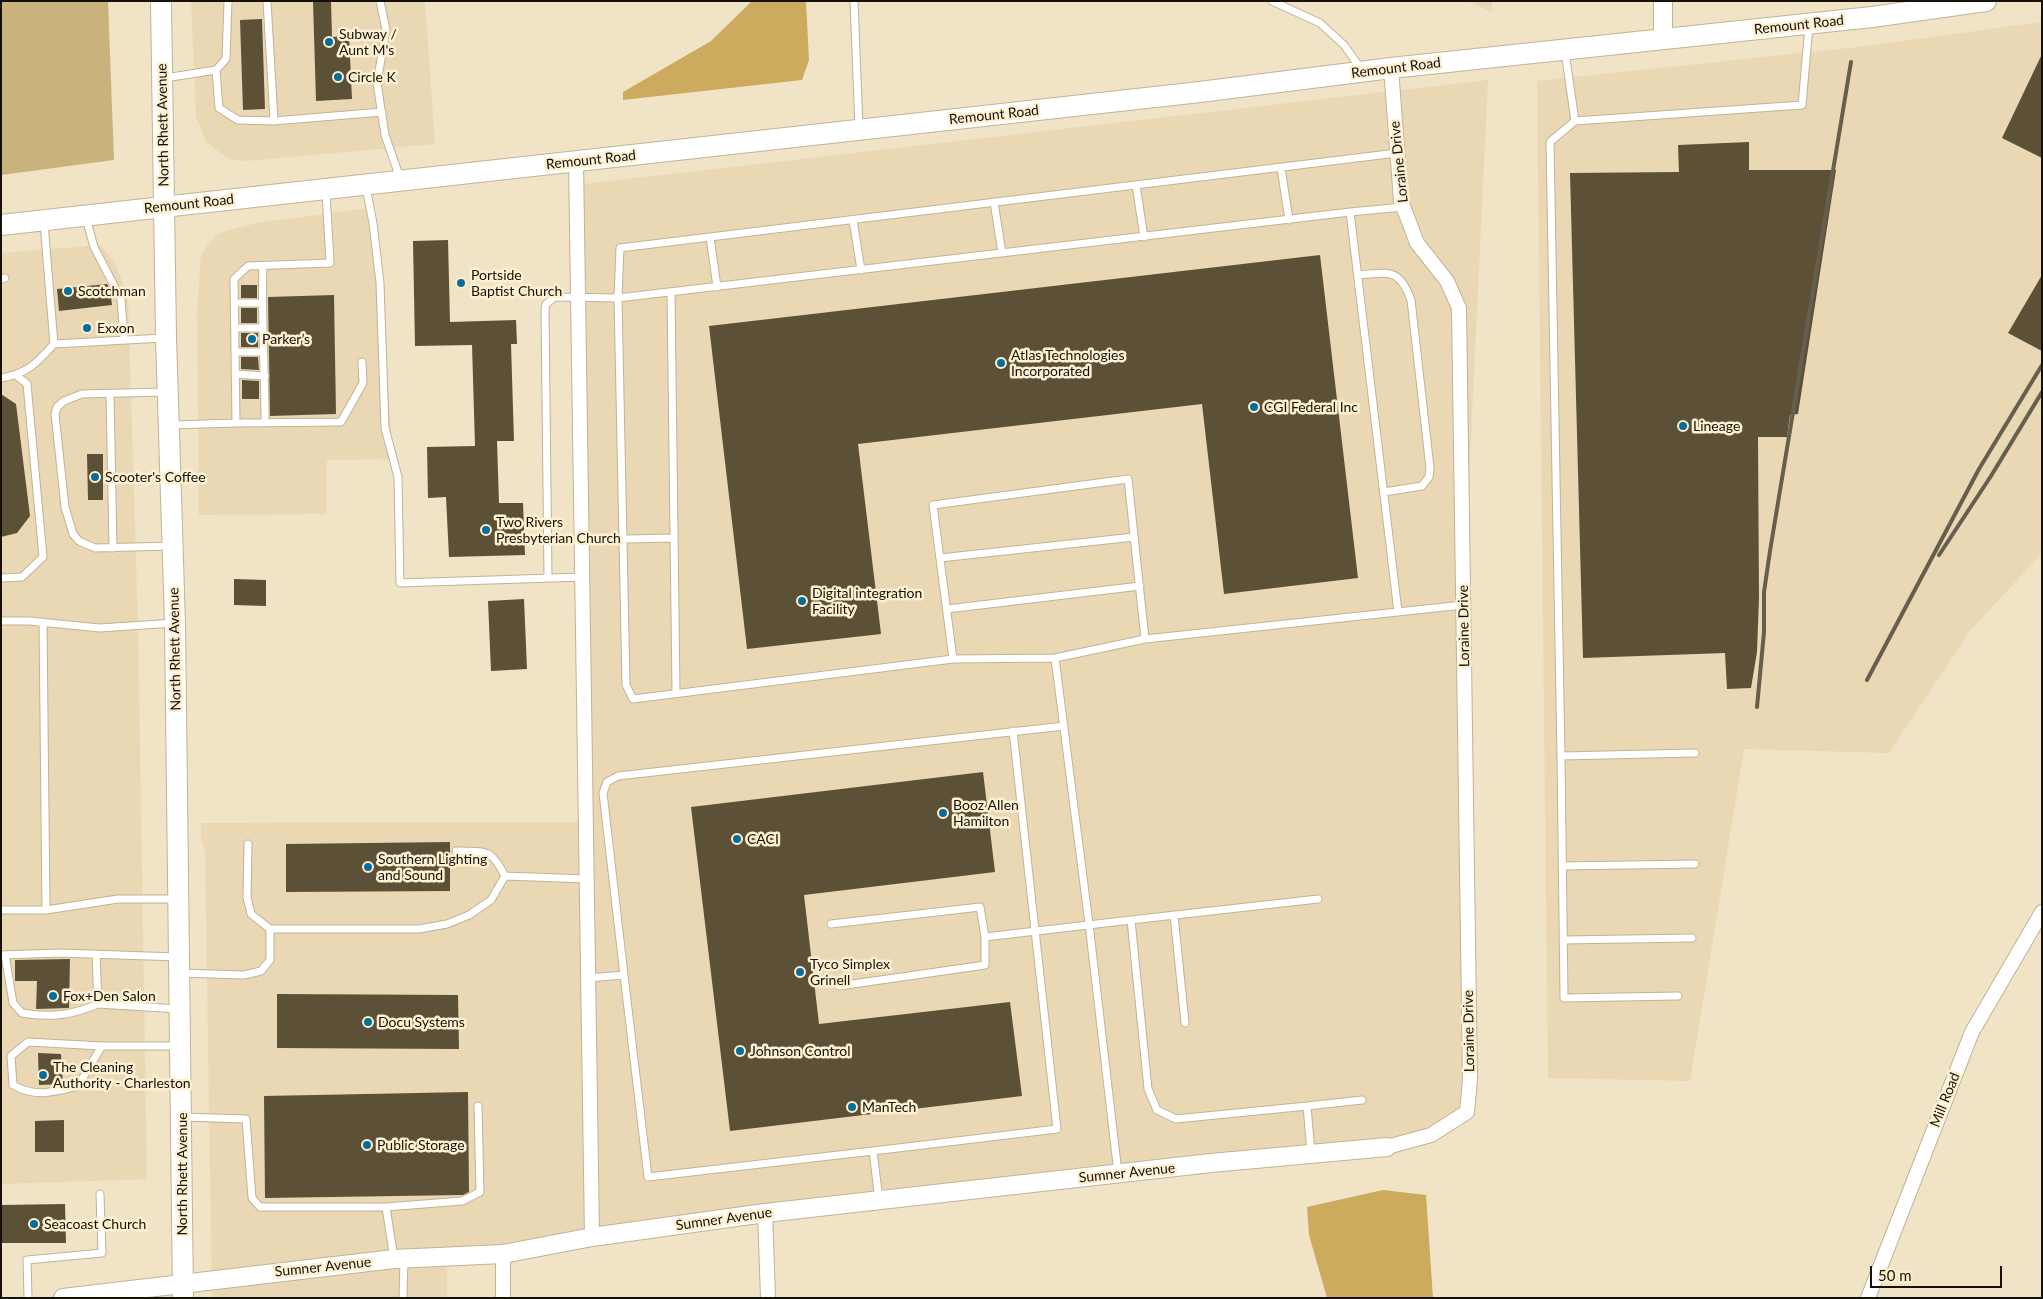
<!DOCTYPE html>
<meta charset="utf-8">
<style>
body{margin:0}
#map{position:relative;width:2043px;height:1299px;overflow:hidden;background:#f1e3c5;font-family:Lato,sans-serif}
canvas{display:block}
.frame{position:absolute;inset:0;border:2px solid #161107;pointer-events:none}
.scale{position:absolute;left:1870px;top:1266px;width:132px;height:22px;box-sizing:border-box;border:2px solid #161107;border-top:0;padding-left:6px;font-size:15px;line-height:18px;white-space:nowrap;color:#161107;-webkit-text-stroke:4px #fef0d2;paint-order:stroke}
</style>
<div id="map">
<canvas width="2043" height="1299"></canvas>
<div class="frame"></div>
<div class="scale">50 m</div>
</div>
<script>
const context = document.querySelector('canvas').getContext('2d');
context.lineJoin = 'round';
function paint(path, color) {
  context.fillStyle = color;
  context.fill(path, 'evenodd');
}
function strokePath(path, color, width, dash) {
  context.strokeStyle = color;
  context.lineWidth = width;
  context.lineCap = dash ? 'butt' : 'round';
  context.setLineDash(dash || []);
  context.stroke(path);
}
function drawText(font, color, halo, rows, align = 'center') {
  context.font = font + ' Lato,sans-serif';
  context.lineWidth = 5;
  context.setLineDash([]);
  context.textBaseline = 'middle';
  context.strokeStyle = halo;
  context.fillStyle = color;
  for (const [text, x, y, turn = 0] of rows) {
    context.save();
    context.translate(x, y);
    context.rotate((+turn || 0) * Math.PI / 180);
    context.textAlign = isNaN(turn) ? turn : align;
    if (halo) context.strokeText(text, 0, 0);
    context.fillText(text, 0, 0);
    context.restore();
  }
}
paint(new Path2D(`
 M191,1H425L435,144L245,161L229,159L206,142L196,116Z
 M1467,1H1492V12Z
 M2042,22V553L1970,631L1889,753L1744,749L1690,1081L1548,1078L1537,81L1858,47Z
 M1488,80L1463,605L1467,1112L1431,1135L447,1257V1298H212L205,850L201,840V823L586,822L576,185Z
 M370,208L380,283L393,459L327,460L326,514L199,515L197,311L201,255L209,243L219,233L257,223Z
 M101,245L115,263L128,296L138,626L147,1179L1,1184V253Z`), '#e9d8b3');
paint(new Path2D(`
 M1,1H108L114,160L1,175Z`), '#cab27c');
paint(new Path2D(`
 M752,1H806L809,60L802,80L623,100V92L711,41Z
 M1383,1190L1426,1195L1433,1298H1327L1309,1235L1307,1207Z`), '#ccab5e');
paint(new Path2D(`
 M313,1H331L332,37L349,36L352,99L316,101Z
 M262,19L265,109L243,110L240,20Z
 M2042,54V158L2002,138Z
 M1749,142V170H1836L1798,414L1790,415L1787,437H1758L1759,598L1757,652L1751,688L1727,689L1725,653L1583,658L1570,173L1679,172L1678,145Z
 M448,240L450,322L516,320L517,344H511L514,441H497L499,503H523L525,555L449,557L446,497L428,498L427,447L475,446L472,345L415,346L413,241Z
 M1320,255L1358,578L1224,594L1202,404L858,444L881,634L747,649L709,326Z
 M2042,275V351L2008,333Z
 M107,284L110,289L112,305L59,311L57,289Z
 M241,285H257V298H241Z
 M334,295L336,414L270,416L268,297Z
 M241,308H257V323H241Z
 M241,333H258V347H241Z
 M241,357H258L259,370L241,369Z
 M242,380L259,381V399H242Z
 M1,394L16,404L30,516L17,533L1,537Z
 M87,454H103V500H88Z
 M234,579L266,580V606L234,605Z
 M524,599L527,669L491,671L488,601Z
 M983,772L995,872L804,895L819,1024L1010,1002L1022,1096L730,1131L691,807Z
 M450,842V891L286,892V844Z
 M70,959L69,1008L36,1009L37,981H15V960Z
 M277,994L458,995L459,1049L277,1048Z
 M38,1053L61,1054L63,1084L39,1085Z
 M468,1092L469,1192L463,1195L265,1198L264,1096Z
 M64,1120V1152H35V1121Z
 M65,1204L66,1243H1V1205Z`), '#5c5036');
const service = new Path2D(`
 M267,1L274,121L382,112
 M380,1L386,30L377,83L385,135L400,178
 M854,1L859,128
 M1272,1L1320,23L1344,45L1361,69
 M1565,52L1575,121L1802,105L1809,26
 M216,70L219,108L238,120L274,121
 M165,78L216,70L226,59L228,1
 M1575,121L1550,142L1561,756L1695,753
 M1281,168L1289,220
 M1136,185L1144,237
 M366,187L373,223L380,283L385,428L398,477L400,583L582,577
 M994,202L1002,253
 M86,218L94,247L121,299L124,339
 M853,220L861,270
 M44,223L54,344L163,338
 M710,237L717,287
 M263,266C261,318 265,370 265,422
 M1358,275C1389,273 1399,267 1411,300L1430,468L1429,477L1422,486L1384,492
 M1,279L5,278
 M671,292L676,693
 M234,303H261
 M235,328H262
 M235,352H263
 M235,374L265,376
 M1,378C27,374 37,363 54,344
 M165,392L82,394L64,401L57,407L55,414L65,507L73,534L79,541L95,548L171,546
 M110,394L113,548
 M236,423L341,422L363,383L362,362
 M172,425L236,423L234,279L248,266L330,263L326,191
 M582,540L674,538
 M940,558L1134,537
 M1,578L22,577L43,557L27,384L17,376
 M548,578L545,310L546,304L555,297L618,298L1350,212
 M947,609L1140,586
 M1398,612L1350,212L1403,207
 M1,621H29L100,628L174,623
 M43,622L46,910
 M1145,639L1463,605
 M1055,658L953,659L933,505L1128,479L1145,639L1055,658L1089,924L1118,1173
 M953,659L633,699L626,685L618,298L620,248L1397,153
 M1561,756L1564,998L1678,996
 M248,844L247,897L251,914L270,929
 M456,851C486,852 490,847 505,876
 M1562,866L1695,864
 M1,910H46L118,899H177
 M1174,915L1185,1023
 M1131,920L1318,899
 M831,924L980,907L985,937L1131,920L1148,1089L1157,1110L1176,1119L1307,1106
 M1563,940L1692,938
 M96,954L98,1004L178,1009
 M1,955L60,953L178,957
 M5,955L13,1003L22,1013C50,1018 73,1015 98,1004
 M181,973L244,975L261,971L270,960V929H419L447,924L469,915L491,900L505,876L587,879
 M624,975L603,793L607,782L618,776L1064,726
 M588,978L624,975L648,1177L873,1151L879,1200
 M839,986L985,965V937
 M102,1046L78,1086C55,1092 35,1098 13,1085L11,1056L28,1042L102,1046H178
 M182,1117L246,1119L252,1198L260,1207H386L394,1259
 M873,1151L1057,1129L1013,731
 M1311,1153L1307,1106L1362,1100
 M386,1207L462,1201L480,1192L478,1106
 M28,1298L27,1260L102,1253L100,1194
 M403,1298L404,1259`);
const minor = new Path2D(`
 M576,161L592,1237
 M1387,1147L1431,1135L1467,1112L1470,1080L1459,308L1447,281L1417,243L1401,201L1391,68
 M765,1213L768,1298
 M503,1298V1254
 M1868,1298L1972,1032L2042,912`);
const tertiary = new Path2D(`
 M1663,1V39
 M63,1298L394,1259L503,1254L592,1237L765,1213L1211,1163L1387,1147`);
const secondary = new Path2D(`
 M161,1L166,338L175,623L183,1298
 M1,225L1200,92L1391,68L1872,17L1986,1`);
strokePath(service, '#c0b396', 9);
strokePath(minor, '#c0b396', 16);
strokePath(tertiary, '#c0b396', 20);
strokePath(secondary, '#c0b396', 22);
strokePath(service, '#fff', 7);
strokePath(minor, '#fff', 14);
strokePath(tertiary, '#fff', 18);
strokePath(secondary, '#fff', 20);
strokePath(new Path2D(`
 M1939,555L1991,476L2042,392
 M1867,680L1979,469L2042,365
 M1757,707L1764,632V592L1770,551L1851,62`), '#675f4d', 4);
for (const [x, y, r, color] of [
 [329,42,5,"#066d9a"],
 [338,77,5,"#066d9a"],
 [461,283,5,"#066d9a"],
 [68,291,5,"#066d9a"],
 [87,328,5,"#066d9a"],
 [252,339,5,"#066d9a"],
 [1001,363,5,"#066d9a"],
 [1254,407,5,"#066d9a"],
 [1683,426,5,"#066d9a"],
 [95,477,5,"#066d9a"],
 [486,530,5,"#066d9a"],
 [802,601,5,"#066d9a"],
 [943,813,5,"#066d9a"],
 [737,839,5,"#066d9a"],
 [368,867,5,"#066d9a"],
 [800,972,5,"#066d9a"],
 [53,996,5,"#066d9a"],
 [368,1022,5,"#066d9a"],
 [740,1051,5,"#066d9a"],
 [43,1075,5,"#066d9a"],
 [852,1107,5,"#066d9a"],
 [367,1145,5,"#066d9a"],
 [34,1224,5,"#066d9a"]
]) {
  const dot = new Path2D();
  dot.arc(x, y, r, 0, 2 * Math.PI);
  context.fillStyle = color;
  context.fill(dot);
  strokePath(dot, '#fef0d2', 2);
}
drawText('14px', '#161107', '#fef0d2', [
 ["Remount Road",1799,25,-6],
 ["Remount Road",1396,68,-7],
 ["Remount Road",994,115,-6],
 ["North Rhett Avenue",163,125,-91],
 ["Remount Road",591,160,-6],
 ["Loraine Drive",1399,162,-96],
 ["Remount Road",189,204,-6],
 ["Loraine Drive",1464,626,-91],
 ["North Rhett Avenue",175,649,-91],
 ["Loraine Drive",1469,1031,-91],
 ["Mill Road",1945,1100,-68],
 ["Sumner Avenue",1127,1173,-6],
 ["North Rhett Avenue",182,1174,-90],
 ["Sumner Avenue",724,1219,-8],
 ["Sumner Avenue",323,1267,-6]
]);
drawText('14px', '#161107', '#fef0d2', [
 ["Subway /",339,34],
 ["Aunt M's",339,50],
 ["Circle K",348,77],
 ["Portside",471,275],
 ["Baptist Church",471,291],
 ["Scotchman",78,291],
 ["Exxon",97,328],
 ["Parker’s",262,339],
 ["Atlas Technologies",1011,355],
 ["Incorporated",1011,371],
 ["CGI Federal Inc",1264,407],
 ["Lineage",1693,426],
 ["Scooter's Coffee",105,477],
 ["Two Rivers",496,522],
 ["Presbyterian Church",496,538],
 ["Digital integration",812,593],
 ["Facility",812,609],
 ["Booz Allen",953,805],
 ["Hamilton",953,821],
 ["CACI",747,839],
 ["Southern Lighting",378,859],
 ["and Sound",378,875],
 ["Tyco Simplex",810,964],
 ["Grinell",810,980],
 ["Fox+Den Salon",63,996],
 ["Docu Systems",378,1022],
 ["Johnson Control",750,1051],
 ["The Cleaning",53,1067],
 ["Authority - Charleston",53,1083],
 ["ManTech",862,1107],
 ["Public Storage",377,1145],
 ["Seacoast Church",44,1224]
], 'left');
</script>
